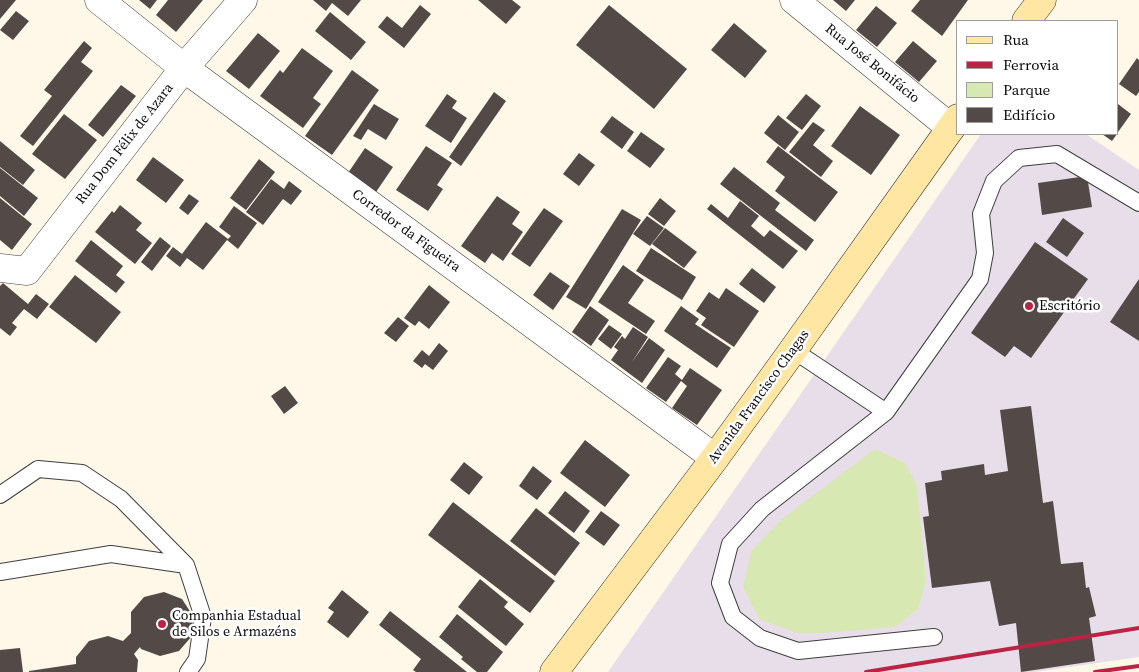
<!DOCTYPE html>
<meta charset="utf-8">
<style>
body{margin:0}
#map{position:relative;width:1139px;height:672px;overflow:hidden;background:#fff7e8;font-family:"Source Serif 4",serif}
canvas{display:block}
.legend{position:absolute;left:956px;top:20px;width:162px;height:115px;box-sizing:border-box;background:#fff;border:1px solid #9d9d9d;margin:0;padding:6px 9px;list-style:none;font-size:15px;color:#0b0b0b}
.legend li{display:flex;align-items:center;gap:10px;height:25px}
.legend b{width:25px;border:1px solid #9d9d9d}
</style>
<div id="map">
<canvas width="1139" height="672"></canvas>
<ul class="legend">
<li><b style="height:6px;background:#ffe6a3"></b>Rua</li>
<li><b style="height:6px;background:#ba2343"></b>Ferrovia</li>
<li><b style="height:14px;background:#d8e8b3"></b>Parque</li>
<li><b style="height:14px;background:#534a47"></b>Edifício</li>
</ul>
</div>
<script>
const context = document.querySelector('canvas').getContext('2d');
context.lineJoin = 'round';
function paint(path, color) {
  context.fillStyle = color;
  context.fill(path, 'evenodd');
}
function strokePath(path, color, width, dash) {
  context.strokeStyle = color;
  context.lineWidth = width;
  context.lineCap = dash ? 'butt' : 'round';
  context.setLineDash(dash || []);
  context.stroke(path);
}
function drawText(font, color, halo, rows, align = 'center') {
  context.font = font + ' "Source Serif 4",serif';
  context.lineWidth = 5;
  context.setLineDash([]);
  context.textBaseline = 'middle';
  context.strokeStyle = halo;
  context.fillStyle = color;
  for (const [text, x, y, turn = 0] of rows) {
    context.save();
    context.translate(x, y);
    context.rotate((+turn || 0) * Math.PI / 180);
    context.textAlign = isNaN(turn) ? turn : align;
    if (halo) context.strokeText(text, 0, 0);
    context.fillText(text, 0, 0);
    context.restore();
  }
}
paint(new Path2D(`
 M981,134H1086L1139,170V657L1035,672H608Z`), '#e7deea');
paint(new Path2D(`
 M875,449L905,463L917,485L926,581L918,609L895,627L823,633H797L759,619L743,587L751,551L782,519Z`), '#d8e8b3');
paint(new Path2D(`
 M0,0H16L0,19Z
 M139,0H157L150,9Z
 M168,0H203L176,32L156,15Z
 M313,0H361L348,16L332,3L326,11Z
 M478,0H512L521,7L506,24Z
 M833,0H855L846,11Z
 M920,0H968L942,36L911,11Z
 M420,5L431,14L404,48L378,27L387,16L402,28Z
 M609,5L687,69L654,109L576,45Z
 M876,6L897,23L877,47L856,30Z
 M16,11L29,21L13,40L0,30Z
 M330,12L366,42L351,60L315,31Z
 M734,23L767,51L745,78L711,50Z
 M258,33L280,51L249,89L226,71Z
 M84,41L92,48L81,62L93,71L33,146L20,136L52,96L44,90Z
 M913,41L937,61L919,82L895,62Z
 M302,48L333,71L313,98L321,104L303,128L260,96L280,70L283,73Z
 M1137,58L1139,60V92L1136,96L1119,84Z
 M352,70L379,90L332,155L305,136Z
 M121,85L136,96L103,137L88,125Z
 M494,92L506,101L461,166L449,157Z
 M447,94L457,101L452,108L467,118L451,143L425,126Z
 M806,94L821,106L802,130L786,118Z
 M374,104L399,119L386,140L368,129L361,140L353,136Z
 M1118,104L1131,114L1118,132Z
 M860,106L900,135L871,175L831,146Z
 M64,114L97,140L65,179L32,154Z
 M778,115L799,132L785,150L764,133Z
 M612,116L634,132L622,149L600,132Z
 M813,122L825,130L813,145L833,161L821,177L789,152Z
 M641,132L665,149L650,168L627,151Z
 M1102,134H1117L1112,141Z
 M0,141L35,170L23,185L0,167Z
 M426,146L452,163L437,185L443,189L428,211L396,190Z
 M778,146L838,192L815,222L775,191L785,177L766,162Z
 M365,148L393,167L374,195L346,176Z
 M579,153L595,165L579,186L563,174Z
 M153,157L184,180L166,203L136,180Z
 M259,159L275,172L246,210L230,198Z
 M734,167L780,203L775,210L814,240L806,251L720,184Z
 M0,168L38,198L24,216L0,196Z
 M1087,176L1092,207L1042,215L1038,183Z
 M271,179L284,189L289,181L302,191L291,205L283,199L263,225L246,212Z
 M189,194L199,201L188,215L179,208Z
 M497,196L520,212L512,224L523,232L503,261L492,253L485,263L461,246Z
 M0,198L32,224L12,250L0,240Z
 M660,198L676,211L664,226L648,214Z
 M740,201L759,216L751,226L764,237L770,230L798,251L783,269L707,209L711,204L728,218Z
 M120,205L142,223L136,230L152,243L135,264L95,232L112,211L114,213Z
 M234,206L257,223L238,249L227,240L203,270L187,258L180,267L166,256L173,247L182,254L206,222L228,239L231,236L219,227Z
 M544,208L563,221L530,267L511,254Z
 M622,209L641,220L586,309L566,297Z
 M647,216L664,228L650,246L633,234Z
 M1063,218L1084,233L1067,257L1046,242Z
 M665,228L697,252L684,268L652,244Z
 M160,237L171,246L152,271L141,262Z
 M91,240L123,266L116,275L125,282L116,293L75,261Z
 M1035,242L1088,279L1031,358L1014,346L1005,357L971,333Z
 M651,248L696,277L682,300L636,271Z
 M623,265L644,280L628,303L655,321L646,334L598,302Z
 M752,268L776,287L764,303L739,284Z
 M550,272L570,286L553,310L533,295Z
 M75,275L121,312L96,343L49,307Z
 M1139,279V341L1110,322Z
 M3,283L28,304L36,294L49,304L37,319L24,309L12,323L17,327L10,336L0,328V286Z
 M429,285L450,302L429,329L419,321L415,326L404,318Z
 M726,288L759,311L734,347L701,325L706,318L696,311L709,292L719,299Z
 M590,306L609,320L591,346L572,332Z
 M681,306L699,319L695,324L731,348L717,368L664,331Z
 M398,317L409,326L396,342L384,333Z
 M609,325L622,334L611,349L598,339Z
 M633,327L648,337L632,362L649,338L665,350L642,383L611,360L618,350L614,347L622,336L625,339Z
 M439,343L448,351L433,370L425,364L422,368L413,361L422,350L429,356Z
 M668,357L681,366L675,374L682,380L690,368L722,390L697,425L672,408L687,386L681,381L666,402L646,388Z
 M285,386L298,403L284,414L271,396Z
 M1031,406L1043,503L1053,501L1061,564L1083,562L1086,588L1089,587L1096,616L1089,618L1095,661L1021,672L1016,623L999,626L990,581L932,588L923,517L929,516L925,483L942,480L941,471L984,464L985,475L1008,471L1000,410Z
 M585,440L630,475L605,507L560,473Z
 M464,462L483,477L469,495L450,480Z
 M533,466L552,481L537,500L519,486Z
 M565,491L590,511L574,533L548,513Z
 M453,502L555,581L530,613L428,535Z
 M536,508L580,543L555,576L510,541Z
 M601,511L620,525L604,546L585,532Z
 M480,579L508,602L504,607L524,624L506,646L458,607Z
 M342,590L369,612L348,638L327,622L334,612L328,608Z
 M164,592L182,599L193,616L192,636L179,651L160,656L141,649L140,647L134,654L138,660L137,672H29V671L76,664V657L89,641L108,636L123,641L131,633V612L144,597Z
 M390,611L467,672H416L413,670L421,659L379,625Z
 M457,614L503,652L487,672H477L461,659L463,657L439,637Z
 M20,648L23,672H0V650Z`), '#534a47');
const lane = new Path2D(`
 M793,350L886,412L980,279L985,253L981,214L994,181L1019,158L1057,154L1139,203
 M886,412L762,509L730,544L720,583L733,617L760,638L798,651L934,637
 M0,495L38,469L82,473L121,499L186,565L203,617L197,659L188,672
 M0,572L111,554L186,565`);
const street = new Path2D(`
 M99,0L184,68L715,458
 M794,0L951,128
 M0,268L27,271L184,68L243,0`);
const secondary = new Path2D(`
 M1026,21L1042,0
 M554,672L715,458L793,350L958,118`);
strokePath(lane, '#3e3e3e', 18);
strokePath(street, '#3e3e3e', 29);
strokePath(secondary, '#2d2d2d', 29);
strokePath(lane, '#fff', 16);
strokePath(street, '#fff', 28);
strokePath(secondary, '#ffe6a3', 28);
strokePath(new Path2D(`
 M866,672L1139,628
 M1095,672L1139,666`), '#ba2343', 4);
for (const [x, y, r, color] of [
 [1029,306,5,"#ba2343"],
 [162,624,5,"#ba2343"]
]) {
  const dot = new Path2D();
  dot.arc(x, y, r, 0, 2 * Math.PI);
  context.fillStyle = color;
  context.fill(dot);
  strokePath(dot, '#fff', 2);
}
drawText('14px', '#0b0b0b', '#fff', [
 ["Rua José Bonifácio",872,64,39],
 ["Rua Dom Félix de Azara",125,144,-52],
 ["Corredor da Figueira",406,231,36],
 ["Avenida Francisco Chagas",759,397,-54]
]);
drawText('14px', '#0b0b0b', '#fff', [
 ["Escritório",1039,306],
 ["Companhia Estadual",172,616],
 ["de Silos e Armazéns",172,632]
], 'left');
</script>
